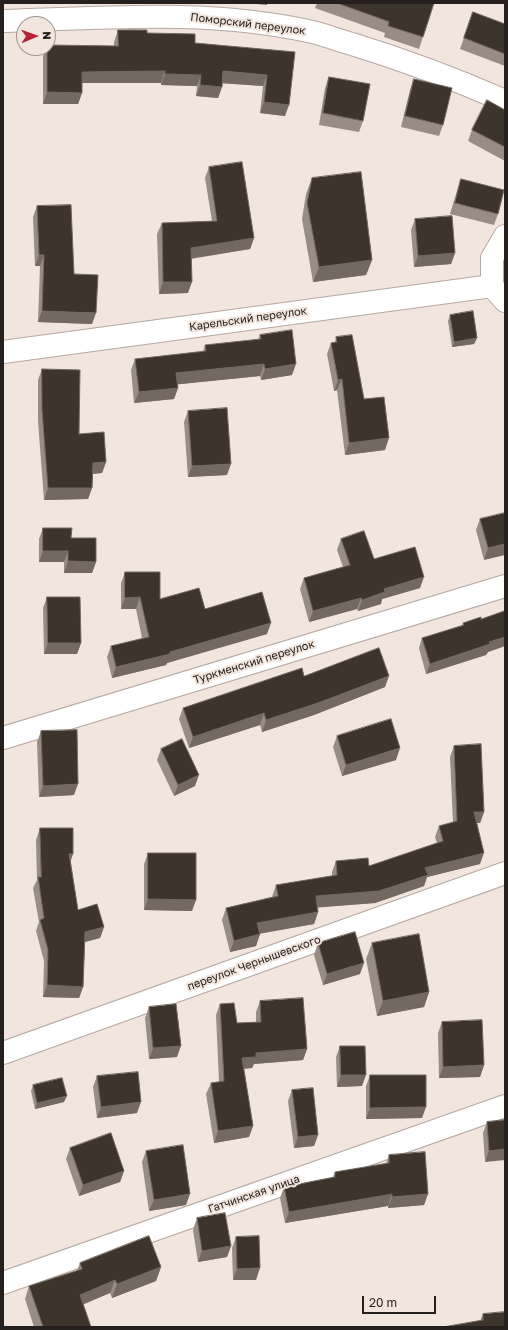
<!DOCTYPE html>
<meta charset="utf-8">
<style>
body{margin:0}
#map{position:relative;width:508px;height:1330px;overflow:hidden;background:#f2e5dd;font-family:"Golos Text",sans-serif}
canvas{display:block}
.frame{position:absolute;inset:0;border:4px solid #25201d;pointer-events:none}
.north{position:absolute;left:16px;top:16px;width:40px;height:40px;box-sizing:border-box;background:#f2e5dd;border:1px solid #a09690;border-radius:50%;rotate:88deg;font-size:11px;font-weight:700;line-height:16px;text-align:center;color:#25201d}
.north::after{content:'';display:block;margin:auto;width:14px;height:18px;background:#b42235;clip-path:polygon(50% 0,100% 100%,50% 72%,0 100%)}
.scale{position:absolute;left:362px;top:1296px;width:74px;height:18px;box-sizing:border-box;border:2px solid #25201d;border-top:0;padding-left:5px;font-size:12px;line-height:14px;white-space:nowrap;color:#25201d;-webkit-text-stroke:3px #f2e5dd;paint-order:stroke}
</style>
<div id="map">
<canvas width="508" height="1330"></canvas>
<div class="frame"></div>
<div class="north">N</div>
<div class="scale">20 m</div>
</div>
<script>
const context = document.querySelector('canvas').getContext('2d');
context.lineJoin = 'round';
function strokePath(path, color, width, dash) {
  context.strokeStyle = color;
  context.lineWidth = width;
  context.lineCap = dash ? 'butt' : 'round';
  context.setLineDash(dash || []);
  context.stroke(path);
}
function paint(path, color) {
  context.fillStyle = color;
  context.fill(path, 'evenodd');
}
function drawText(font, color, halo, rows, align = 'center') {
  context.font = font + ' "Golos Text",sans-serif';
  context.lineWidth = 4;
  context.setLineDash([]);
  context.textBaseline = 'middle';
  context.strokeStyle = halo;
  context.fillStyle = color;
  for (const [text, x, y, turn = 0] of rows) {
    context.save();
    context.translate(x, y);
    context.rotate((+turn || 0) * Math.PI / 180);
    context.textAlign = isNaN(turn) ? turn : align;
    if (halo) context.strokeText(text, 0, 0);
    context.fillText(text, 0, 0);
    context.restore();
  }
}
const minor = new Path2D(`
 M3,21C104,18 208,9 308,31C323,34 337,40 352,44C404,60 455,79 505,101
 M505,236L492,258V286L505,301
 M3,352L492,286
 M3,738L505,586
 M3,1053L505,873
 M3,1283L505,1106`);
strokePath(minor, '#b5a8a1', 24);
strokePath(minor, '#fff', 22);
paint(new Path2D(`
 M317,3H434L419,49L384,37L385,33L315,8Z
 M473,12L505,24V66L460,49Z
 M118,30L147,33L195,43L295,52L285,116L260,113L263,86L222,83V87L218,98L196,96L197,86L161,85V83H82V93L78,104H43V56L46,48L114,46V42Z
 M329,77L363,121L359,132L319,125L325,88Z
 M414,79L443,125L439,136L401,127L410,90Z
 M505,110V161L468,141L472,130Z
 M209,167L254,238L250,249L191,259L188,293L159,294L157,234L162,223L212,221L205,178Z
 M312,178L372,260L366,275L313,282L302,219L306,194Z
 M461,179L498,214L494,225L450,214L457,191Z
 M37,206L92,324L38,322L40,266H35L33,217Z
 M415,219L455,253L451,264L414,267L411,230Z
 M450,315L477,338L474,344L452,347L448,321Z
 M260,335L292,375L261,380L260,376L178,384V388L174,399L134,403L131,370L135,359L203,352L205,345L258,340Z
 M336,337L364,399L385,450L345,455L337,390L334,391L327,354L331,343L335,342Z
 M42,369L79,434L106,462L102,473L93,474L92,488L88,499L44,500L38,421V380Z
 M188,411L227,475L188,477L184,422Z
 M505,513L484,560L476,530L480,519Z
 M43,528L71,538L96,562L92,573H64V562H39V539Z
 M341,539L374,559L420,588L382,599L381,604L358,611L357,609L309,622L300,589L304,578L343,567L337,550Z
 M125,572L160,599L205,609L267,634L167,663L166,665L112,678L107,657L111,646L142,638L136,609H121V583Z
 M47,597L81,643L77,654H44L43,608Z
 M505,611V646L488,652L486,655L426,674L419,648L422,638L462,626L463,623L481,619Z
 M304,676L385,687L314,715L262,732L260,725L189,748L179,719L183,708Z
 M41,731L74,795L39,797L37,742Z
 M337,736L396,760L342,776L333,747Z
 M454,746L484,812L480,823H477L480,864L427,877L424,886L375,903L318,907V912L314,924L260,933V934L256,946L230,952L222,920L226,908L272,897L276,885L332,876V872L336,861L369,866L437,843L435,837L439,826L453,823L450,757Z
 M161,749L195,786L174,796L157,760Z
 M40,828L71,862L78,910L104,927L100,938L85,942L83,987L79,998L43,997L44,961L36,931L39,922L33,888L37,880L36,840Z
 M148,853L192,911L144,910V864Z
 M318,943L360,974L323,985L314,955Z
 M372,943L429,992L424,1007L377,1016L366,959Z
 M260,1001L307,1049L303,1060L254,1064L252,1068L244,1069L253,1126L249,1137L214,1143L206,1094L211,1083L219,1082L216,1015L220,1004L237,1023L256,1022V1012Z
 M149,1007L177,1057L149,1059L145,1018Z
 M442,1022L484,1065L480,1077L439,1078L438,1033Z
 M340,1046L362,1086L337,1087L336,1057Z
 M370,1075L422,1118L366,1119V1086Z
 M97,1076L137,1113L97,1118L93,1087Z
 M33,1085L64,1102L35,1109L31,1091Z
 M292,1090L318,1135L314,1146L294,1148L288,1101Z
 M505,1120L485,1162L483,1133L487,1122Z
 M70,1148L124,1171L120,1182L79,1196L66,1159Z
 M146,1151L186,1205L149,1211L142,1162Z
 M389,1155L428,1194L424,1205L388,1208V1206L285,1223L280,1198L284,1187L333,1177L335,1172L386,1164Z
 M197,1218L231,1246L227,1257L198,1262L193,1230Z
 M236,1237L256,1280H233L232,1248Z
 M80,1263L161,1267L156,1281L112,1298L110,1293L83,1304L91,1327H34L25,1299L29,1286L77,1271Z
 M483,1314L505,1327L480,1321Z`), '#988c84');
paint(new Path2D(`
 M246,3H267V5Z
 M165,71L161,83H78L82,72Z
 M223,71L267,75L263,86L219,83Z
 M165,74L201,75L197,86L161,85Z
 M200,85L222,87L218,98L196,96Z
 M47,92L82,93L78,104H43Z
 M264,102L289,105L285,116L260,113Z
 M254,238L250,249L187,259L191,248Z
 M455,253L451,264L414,267L418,256Z
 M39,255H44L40,266H35Z
 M372,260L366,275L313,282L319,267Z
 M163,282H192L188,293L159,294Z
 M42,311L96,313L92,324L38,322Z
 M477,338L474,344L452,347L454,342Z
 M264,364L260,376L172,385L176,373Z
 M296,364L292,375L261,380L265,369Z
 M342,379L337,390L334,391L338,380Z
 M178,388L174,399L134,403L139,392Z
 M389,438L385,450L345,455L349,443Z
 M106,462L102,473L89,474L93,463Z
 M231,464L227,475L188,477L192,466Z
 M48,488H92L88,499L44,500Z
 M505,544V555L484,560L488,548Z
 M43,551H68L64,562H39Z
 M68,561L96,562L92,573H64Z
 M424,577L420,588L382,599L381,604L358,611L362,600L384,589Z
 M140,597L136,609H121L125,598Z
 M361,598L357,609L309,622L313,611Z
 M271,623L267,634L167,663L166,665L112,678L116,667L170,652Z
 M505,637V646L488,652L486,655L426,674L430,664L489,642Z
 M48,643H81L77,654H44Z
 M389,676L385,687L314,715L262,732L266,720Z
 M264,713L260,725L189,748L193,737Z
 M400,748L396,760L342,776L346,765Z
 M199,775L195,786L174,796L178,785Z
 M78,784L74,795L39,797L43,786Z
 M474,812H484L480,823H470Z
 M484,853L480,864L427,877L424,886L375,903L312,908L316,896Z
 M69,854H73L69,866Z
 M148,899L196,900L192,911L144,910Z
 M318,912L314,924L253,935L257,923Z
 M104,927L100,938L81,943L85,932Z
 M260,934L256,946L230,952L234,941Z
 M364,963L360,974L323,985L327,974Z
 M47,985L83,987L79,998L43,997Z
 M429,992L424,1007L377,1016L383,1001Z
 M181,1046L177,1057L149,1059L153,1048Z
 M307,1049L303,1060L254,1064L252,1068L238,1069L242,1058L256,1053Z
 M484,1065L480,1077L439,1078L443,1067Z
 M341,1075H366L362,1086L337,1087Z
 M67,1096L64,1102L35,1109L37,1103Z
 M141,1102L137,1113L97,1118L101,1107Z
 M426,1107L422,1118L366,1119L370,1108Z
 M253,1126L249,1137L214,1143L218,1131Z
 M318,1135L314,1146L294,1148L298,1137Z
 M505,1149V1160L485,1162L489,1151Z
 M124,1171L120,1182L79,1196L83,1185Z
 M190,1194L186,1205L149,1211L154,1200Z
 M392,1194L388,1206L285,1223L289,1212Z
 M428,1194L424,1205L388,1208L392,1197Z
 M231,1246L227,1257L198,1262L202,1251Z
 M161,1267L156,1281L112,1298L117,1284Z
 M260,1268L256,1280H233L237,1269Z
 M115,1280L110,1293L75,1308L80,1295Z`), '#736961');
const building = new Path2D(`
 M337,3H434L423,37L388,26L389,22Z
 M473,12L505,24V54L464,38Z
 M118,30H147V33L195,34V43L295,52L289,105L264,102L267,75L223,71L222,87L200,85L201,75L165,74V71L82,72V93L47,92V48H48V45L118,46Z
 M329,77L370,84L363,121L323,113Z
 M414,79L452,88L443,125L405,116Z
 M487,100L505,110V147L472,130Z
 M242,162L254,238L191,248L192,282H163L162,223L217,221L209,167Z
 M361,172L372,260L319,267L307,203L312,178Z
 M461,179L504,190L498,214L455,203Z
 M71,205L74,274L98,275L96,313L42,311L44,255H39L37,206Z
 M452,216L455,253L418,256L415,219Z
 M473,311L477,338L454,342L450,315Z
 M292,330L296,364L265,369L264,364L176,373L178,388L139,392L135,359L206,351L205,345L261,339L260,335Z
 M352,335L364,399L384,397L389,438L349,443L342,379L338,380L331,343L337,342L336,337Z
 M42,369L80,370L79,434L104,432L106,462L93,463L92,488H48L42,410Z
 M227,408L231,464L192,466L188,411Z
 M505,513V544L488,548L480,519Z
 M43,528H72L71,538H96V562L68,561V551H43Z
 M364,531L374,559L415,547L424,577L384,589L385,592L362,600L361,598L313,611L304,578L350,565L341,539Z
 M125,572H160V599L199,588L205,609L262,592L271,623L170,652V654L116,667L111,646L149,637L140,597L125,598Z
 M47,597H80L81,643H48Z
 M505,611V637L489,642L490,644L430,664L422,638L464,625L463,623L481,617V619Z
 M379,648L389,676L318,703L266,720L264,713L193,737L183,708L302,668L304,676Z
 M391,719L400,748L346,765L337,736Z
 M77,730L78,784L43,786L41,731Z
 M182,739L199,775L178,785L161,749Z
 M481,744L484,812H474L484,853L425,868L428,875L379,891L316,896L318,912L257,923L260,934L234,941L226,908L278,896L276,885L337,875L336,861L368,858L369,866L443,841L439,826L457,821L454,746Z
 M40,828H73V854H69L78,910L97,904L104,927L85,932L83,987L47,985L48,950L40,920L44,918L38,877H41Z
 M148,853H196V900L148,899Z
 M355,932L364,963L327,974L318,943Z
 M419,934L429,992L383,1001L372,943Z
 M303,998L307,1049L256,1053V1057L242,1058L253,1126L218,1131L211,1083L224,1081L220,1004L234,1003L237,1023L261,1022L260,1001Z
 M176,1004L181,1046L153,1048L149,1007Z
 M482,1020L484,1065L443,1067L442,1022Z
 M340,1046H365L366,1075H341Z
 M138,1072L141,1102L101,1107L97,1076Z
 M370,1075H426V1107L370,1108Z
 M62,1078L67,1096L37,1103L33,1085Z
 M313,1088L318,1135L298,1137L292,1090Z
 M505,1120V1149L489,1151L487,1122Z
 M111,1133L124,1171L83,1185L70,1148Z
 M183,1145L190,1194L154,1200L146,1151Z
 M425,1152L428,1194L392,1197V1194L289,1212L284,1187L335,1177V1172L389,1163V1155Z
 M225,1213L231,1246L202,1251L197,1218Z
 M149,1236L161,1267L117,1284L115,1280L80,1295L91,1327H43L29,1286L82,1269L80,1263Z
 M259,1236L260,1268L237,1269L236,1237Z
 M505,1312V1327H443L483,1320V1314Z`);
paint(building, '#3d342c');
strokePath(building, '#736961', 1);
drawText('11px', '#25201d', '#f2e5dd', [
 ["Поморский переулок",248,24,7],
 ["Карельский переулок",248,319,-8],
 ["Туркменский переулок",254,662,-17],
 ["переулок Чернышевского",254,963,-20],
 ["Гатчинская улица",254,1194,-19]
]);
</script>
